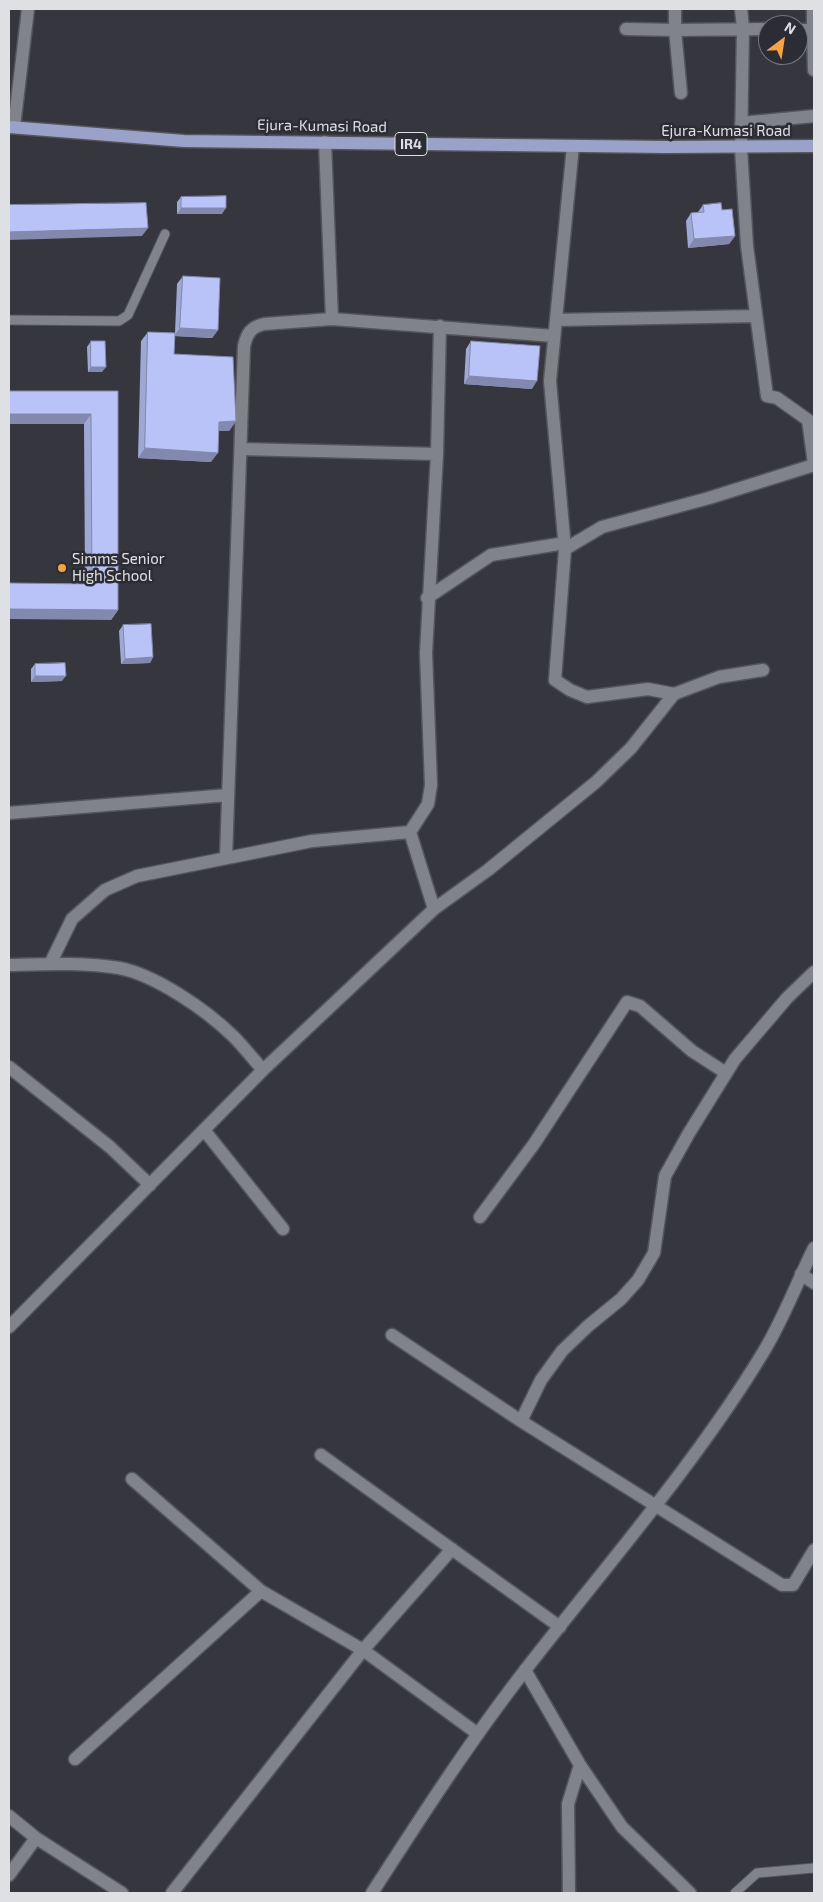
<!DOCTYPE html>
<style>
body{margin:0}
#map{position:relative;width:823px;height:1902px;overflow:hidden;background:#36373e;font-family:"Exo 2",sans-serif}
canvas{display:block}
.frame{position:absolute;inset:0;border:10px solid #dfe0e4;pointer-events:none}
.north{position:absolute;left:758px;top:15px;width:50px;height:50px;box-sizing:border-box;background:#2c2d34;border:1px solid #74757a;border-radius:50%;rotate:31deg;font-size:14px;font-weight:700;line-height:20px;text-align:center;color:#dfe0e4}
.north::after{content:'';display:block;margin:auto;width:18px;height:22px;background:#f5a345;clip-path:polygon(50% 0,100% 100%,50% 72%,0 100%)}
</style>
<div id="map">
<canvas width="823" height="1902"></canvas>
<div class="frame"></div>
<div class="north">N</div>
</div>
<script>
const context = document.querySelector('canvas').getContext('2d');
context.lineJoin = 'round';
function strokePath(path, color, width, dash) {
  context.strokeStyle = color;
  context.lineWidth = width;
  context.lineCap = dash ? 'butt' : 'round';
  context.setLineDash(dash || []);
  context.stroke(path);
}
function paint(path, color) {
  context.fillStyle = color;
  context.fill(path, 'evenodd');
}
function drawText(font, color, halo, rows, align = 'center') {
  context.font = font + ' "Exo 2",sans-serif';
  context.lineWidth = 5;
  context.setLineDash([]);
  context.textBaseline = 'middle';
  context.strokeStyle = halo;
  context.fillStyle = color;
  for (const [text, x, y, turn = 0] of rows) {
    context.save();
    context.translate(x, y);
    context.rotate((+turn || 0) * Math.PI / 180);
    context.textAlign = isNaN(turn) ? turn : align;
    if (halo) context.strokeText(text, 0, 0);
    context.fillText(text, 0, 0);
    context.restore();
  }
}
const service = new Path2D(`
 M9,320L119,321L128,315L165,234
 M735,1893L757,1873L814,1868`);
const minor = new Path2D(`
 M741,9L743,28L741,148L747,246L767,396L777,398L808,420L814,464
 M626,29L675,30V9
 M798,30H813L814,70
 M813,30V9
 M681,93L675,30L768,29
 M741,123L814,116
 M14,127L28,9
 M325,142L332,319
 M573,146L550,381L565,549L555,680L570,690L587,697L648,689L674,694L719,677L763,670
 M556,320L756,316
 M241,449L437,454
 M565,549L602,527L709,498L814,465
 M427,598L491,555L565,543
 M9,813L228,795
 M410,832L428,804L431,785L426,653L437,454L440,326
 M226,857L244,346C247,333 251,327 264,324L332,319L554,336
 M50,964L72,919L105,890L137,876L312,841L410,832L434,909
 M9,965C45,964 84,962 119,968C156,975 206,1010 233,1036C244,1047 253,1059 263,1070
 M9,1067L110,1147L150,1185
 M204,1130L283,1229
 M480,1217L534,1144L627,1002L640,1006L692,1051L726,1073
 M801,1274L814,1283
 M9,1327L263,1070L434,909L488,870L596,782L631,748L674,694
 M392,1335L521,1421L782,1585H793L814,1550
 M521,1421L541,1380L562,1351L588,1326L621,1299L638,1280L654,1253L665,1176L689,1133L735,1059L787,998L814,972
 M321,1455L560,1627
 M132,1479L261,1591L363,1650L478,1734
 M525,1670L580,1765L622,1827L690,1893
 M75,1759L261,1591
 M9,1816L36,1838L122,1893
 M9,1875L36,1838
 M172,1893L363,1650L452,1549
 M569,1893L568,1804L580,1765`);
const tertiary = new Path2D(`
 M372,1893C421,1817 470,1741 526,1669C606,1566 697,1462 764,1351C784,1318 797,1282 814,1248`);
const primary = new Path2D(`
 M9,127L184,141L665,147L814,146`);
strokePath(service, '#54555a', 11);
strokePath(minor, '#54555a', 15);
strokePath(tertiary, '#54555a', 15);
strokePath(primary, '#54555a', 15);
strokePath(service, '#81838b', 9);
strokePath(minor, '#81838b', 12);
strokePath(tertiary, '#81838b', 12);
strokePath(primary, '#9ba2c9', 12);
paint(new Path2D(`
 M181,197L222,214H177V202Z
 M703,205L722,210L735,236L729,244L688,248L686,221L691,213L698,212Z
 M183,276L218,330L212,338L175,336L174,354L236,421L229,431H218L211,462L138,458L141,341L148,332L175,333L177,284Z
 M91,341L102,372H88L87,347Z
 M471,341L532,389L464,384L466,349Z
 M118,391V610L111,620L85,584L84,424H9Z
 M123,625L153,657L150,663L121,664L119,631Z
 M35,664L62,681L31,682V669Z`), '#9fa8d5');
paint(new Path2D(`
 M181,208H226L222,214H177Z
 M148,228L142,236L9,240V232Z
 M735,236L729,244L688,248L694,239Z
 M180,328L218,330L212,338L174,336Z
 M91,367H106L102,372H88Z
 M469,376L537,381L532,389L464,384Z
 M9,414H91L84,424H9Z
 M236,421L229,431H212L219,422Z
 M145,448L218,453L211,462L138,458Z
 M9,609L118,610L111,620L9,619Z
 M153,657L150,663L121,664L125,659Z
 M35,676H66L62,681L31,682Z`), '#8288ae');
const building = new Path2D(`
 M226,196V208H181V197Z
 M146,203L148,228L9,232V205Z
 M721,203L722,210L732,209L735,236L694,239L691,213L704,212L703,205Z
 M183,276L220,278L218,330L180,328Z
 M148,332L175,333L174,354L233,357L236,421L219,422L218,453L145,448Z
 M91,341H105L106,367H91Z
 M471,341L540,346L537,381L469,376Z
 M9,391H118V610L9,609V583L92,584L91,414H9Z
 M151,624L153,657L125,659L123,625Z
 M65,663L66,676H35V664Z`);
paint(building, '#b9c3f8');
strokePath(building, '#8288ae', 1);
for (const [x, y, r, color] of [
 [62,568,5,"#f5a345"]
]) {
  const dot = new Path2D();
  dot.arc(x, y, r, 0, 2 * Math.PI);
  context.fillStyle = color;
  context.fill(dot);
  strokePath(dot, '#2c2d34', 2);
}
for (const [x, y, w] of [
 [411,144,32]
]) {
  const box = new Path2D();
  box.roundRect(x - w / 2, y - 11.5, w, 23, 4);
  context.fillStyle = '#2c2d34';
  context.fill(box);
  strokePath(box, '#dfe0e4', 1);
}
drawText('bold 14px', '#dfe0e4', null, [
 ["IR4",411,144]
]);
drawText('15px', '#dfe0e4', '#2c2d34', [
 ["Ejura-Kumasi Road",322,126,1],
 ["Ejura-Kumasi Road",726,131]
]);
drawText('15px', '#dfe0e4', '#2c2d34', [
 ["Simms Senior",72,559],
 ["High School",72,576]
], 'left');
</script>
